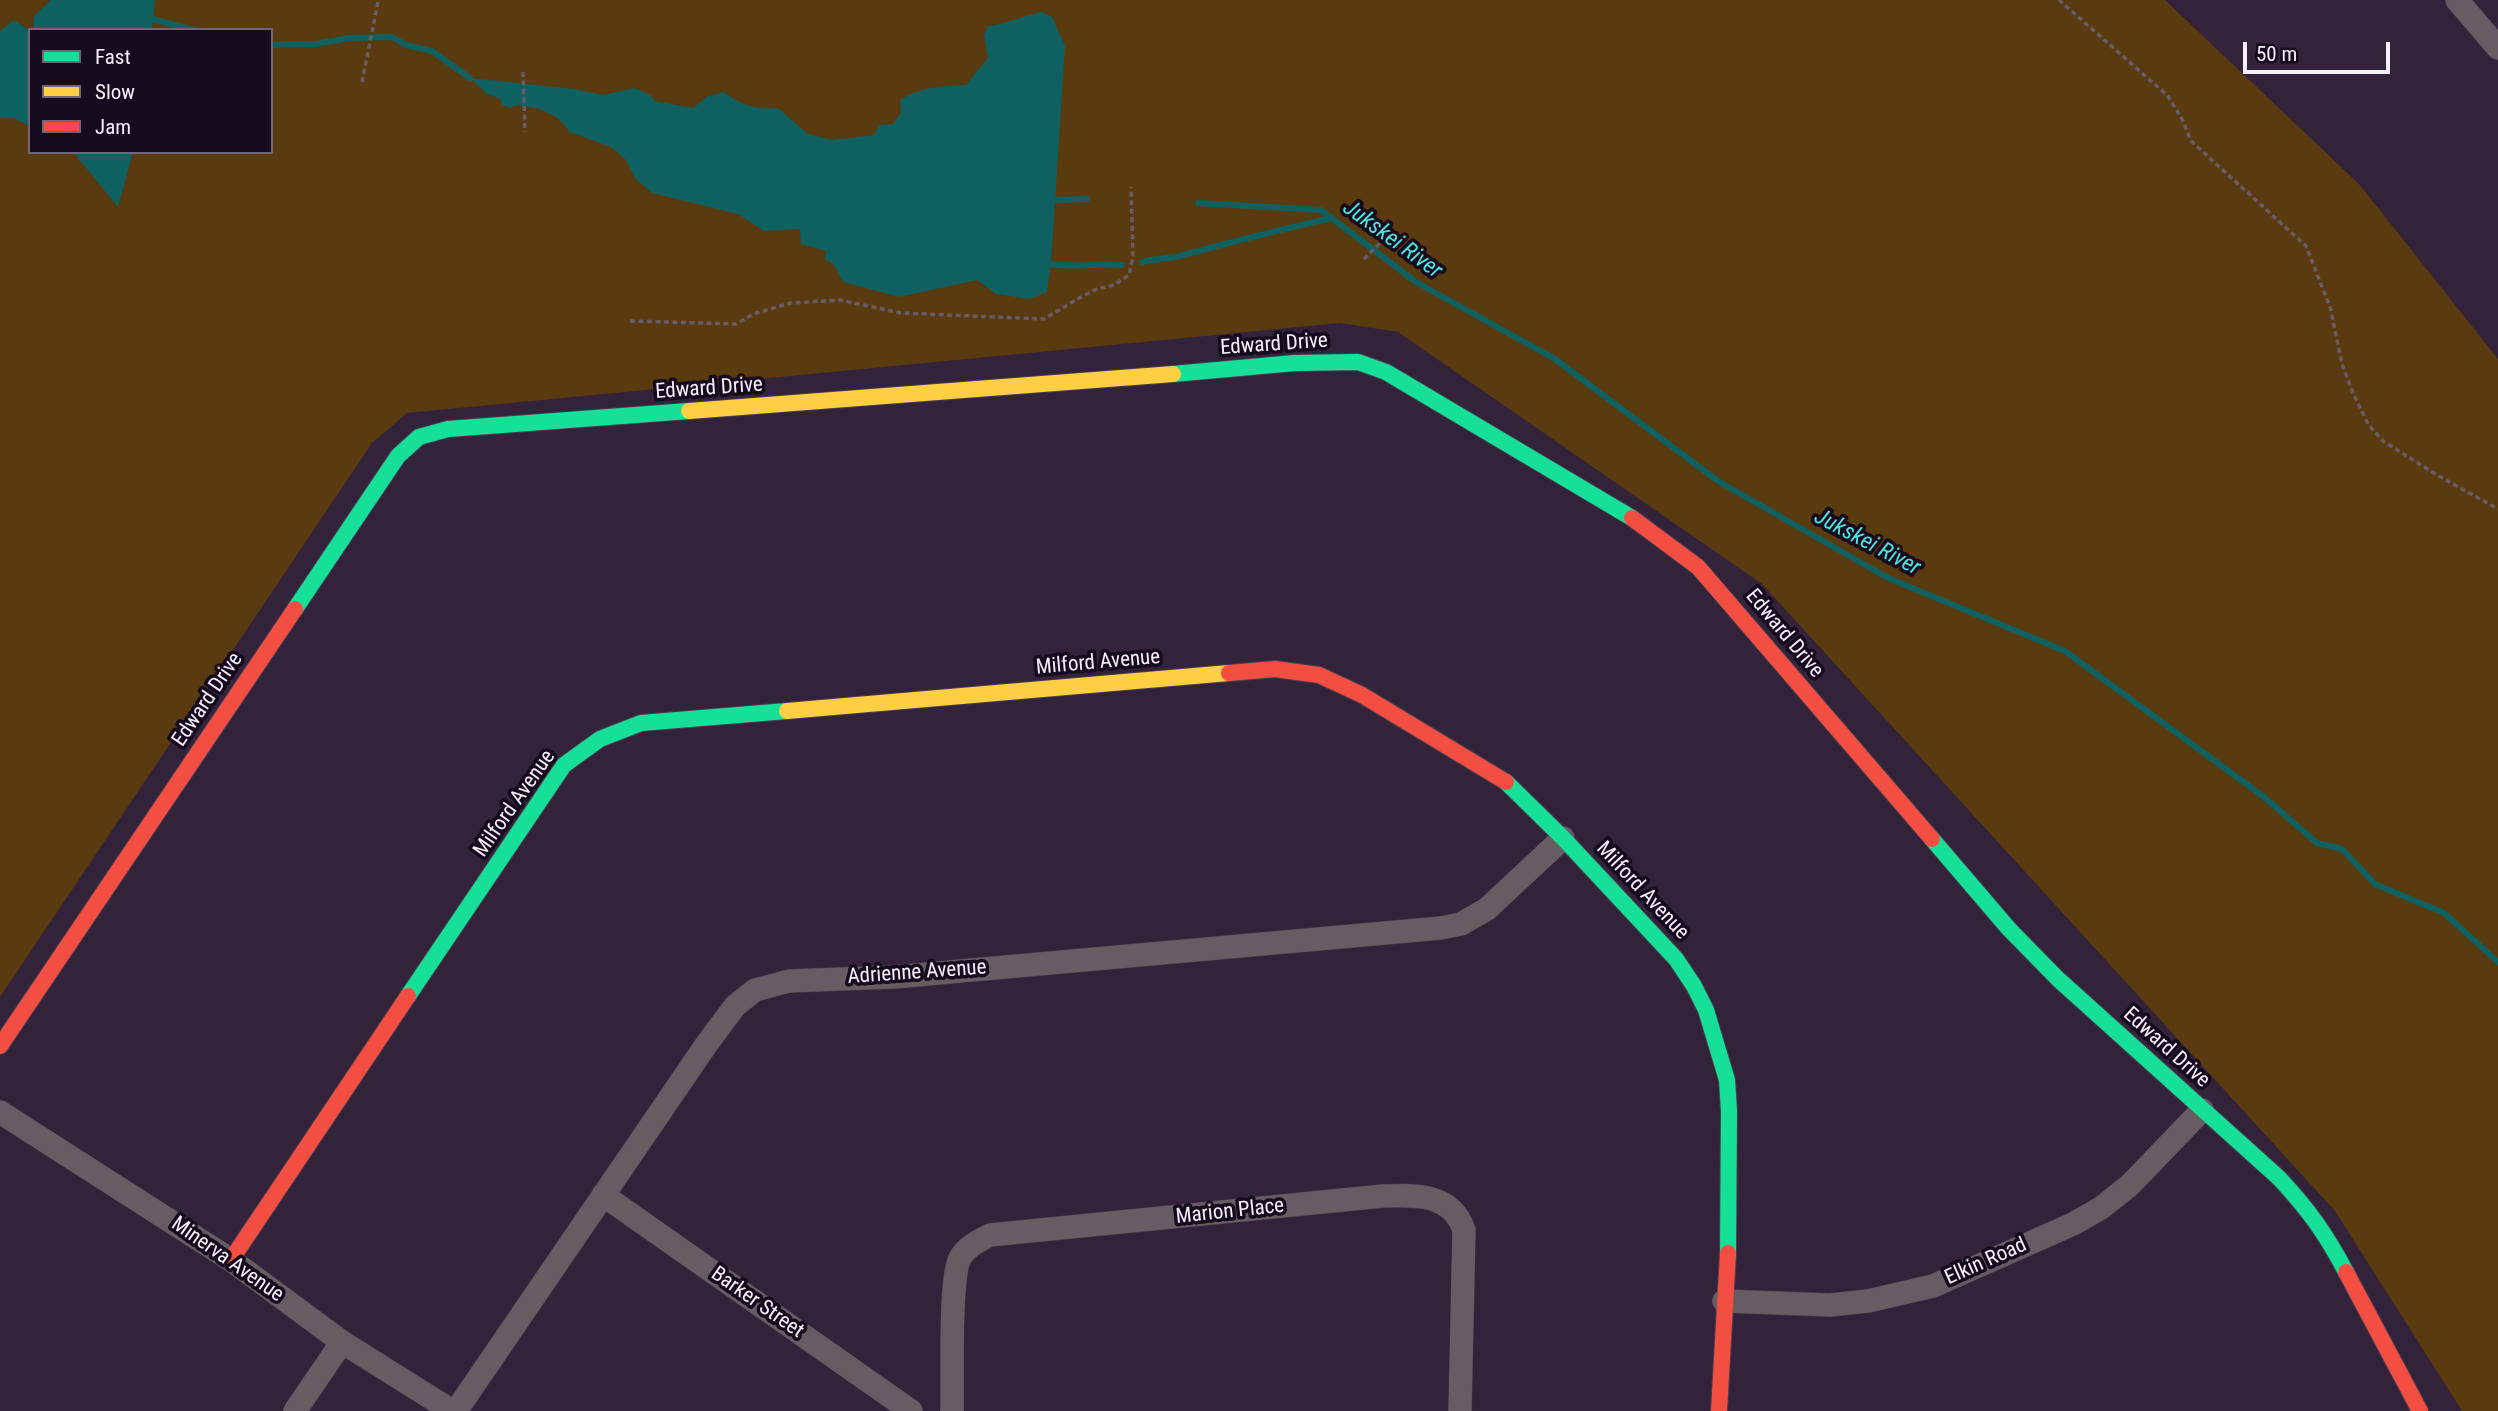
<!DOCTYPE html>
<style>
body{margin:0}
#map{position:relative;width:2498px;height:1411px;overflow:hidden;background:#32223a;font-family:"Roboto Condensed",sans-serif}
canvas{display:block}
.legend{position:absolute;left:28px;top:28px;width:245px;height:126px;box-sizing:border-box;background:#160a1e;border:2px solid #706677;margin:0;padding:9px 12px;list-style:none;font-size:21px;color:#f7f0fc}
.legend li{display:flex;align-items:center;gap:14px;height:35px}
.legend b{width:35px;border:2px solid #706677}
.scale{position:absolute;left:2243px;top:42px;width:147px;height:32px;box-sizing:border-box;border:4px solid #f7f0fc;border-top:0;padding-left:9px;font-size:21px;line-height:24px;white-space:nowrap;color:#f7f0fc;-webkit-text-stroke:5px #160a1e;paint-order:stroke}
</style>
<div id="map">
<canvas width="2498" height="1411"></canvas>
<ul class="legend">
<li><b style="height:9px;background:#16e098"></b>Fast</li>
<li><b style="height:9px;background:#ffcf43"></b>Slow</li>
<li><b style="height:9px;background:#f24e42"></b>Jam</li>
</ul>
<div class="scale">50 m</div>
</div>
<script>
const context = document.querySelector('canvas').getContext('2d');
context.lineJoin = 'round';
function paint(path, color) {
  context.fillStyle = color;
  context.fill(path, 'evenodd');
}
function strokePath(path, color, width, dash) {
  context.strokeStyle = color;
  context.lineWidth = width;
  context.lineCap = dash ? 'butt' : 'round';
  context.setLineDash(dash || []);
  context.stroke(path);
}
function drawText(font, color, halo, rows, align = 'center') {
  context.font = font + ' "Roboto Condensed",sans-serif';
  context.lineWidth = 7;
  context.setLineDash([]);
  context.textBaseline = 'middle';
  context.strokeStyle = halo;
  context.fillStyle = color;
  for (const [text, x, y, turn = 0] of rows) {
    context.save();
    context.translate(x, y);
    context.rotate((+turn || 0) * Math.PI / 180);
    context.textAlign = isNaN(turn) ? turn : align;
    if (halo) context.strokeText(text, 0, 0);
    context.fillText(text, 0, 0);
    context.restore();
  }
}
paint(new Path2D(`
 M0,0H2165L2359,184L2498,359V1411H2462L2335,1211L1762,584L1398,332L1340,323L407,413L372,443L0,997ZM30,30H271V152H30Z`), '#5a3a0f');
paint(new Path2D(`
 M51,0H155L152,30H33L34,16Z
 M1042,12L1052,17L1065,46L1051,264L1047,292L1030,299L996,294L977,280L899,297L843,282L834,265L825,259L826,251L801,244L800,229L764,231L738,214L652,193L636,179L625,159L611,147L570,132L558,118L540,109L517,105L510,108L502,105L501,99L487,94L470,78L574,89L603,95L635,88L650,95L655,101L693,108L708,96L724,92C741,105 756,110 778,108L808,134L832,140L874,135L879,125L893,124L901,113L900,100C921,87 941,86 966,85L988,58L984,35L988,26C1006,24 1023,16 1042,12Z
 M14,20L30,31V126L13,118H0V31Z
 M73,152H133L118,207Z`), '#0f6161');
strokePath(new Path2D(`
 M152,19L194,30
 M271,45L315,44L349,38L392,37L406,45L432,51L470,78
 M1056,200L1087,199
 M1198,203L1321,210L1416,282L1555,359L1718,481L1888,578L2065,651L2264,797L2317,843L2342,849L2375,884L2444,913L2498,962
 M1142,262C1155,258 1168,259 1180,256C1230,242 1280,230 1331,218
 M1051,264C1077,268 1097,263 1122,265`), '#0f6161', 6);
const street = new Path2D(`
 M2457,0L2498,48
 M0,1112L231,1260L342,1342L452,1411
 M603,1195L911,1411
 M1724,1301L1830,1305L1868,1301L1933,1286L2073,1224L2101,1208L2130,1185L2202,1110
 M295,1411L342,1342
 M456,1411L706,1045L735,1006L755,990L789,981L894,977L1441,928L1461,924L1487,909L1563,838
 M952,1411C953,1381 949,1279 960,1258C967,1246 979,1241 990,1235L1383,1196C1416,1195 1451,1193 1464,1230L1460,1411`);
const fast = new Path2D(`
 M1173,374L1295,363L1358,362L1386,372L1632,518
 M295,609L398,456L419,437L448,429L689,411
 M1506,782L1563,838L1676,959L1694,986L1706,1010L1727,1080L1729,1111L1728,1253
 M1932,839L2009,929L2058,979L2279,1178C2308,1209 2326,1234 2346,1272
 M408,996L564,765L600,739L641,723L787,711`);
const slow = new Path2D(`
 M689,411L1173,374
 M787,711L1229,673`);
const jam = new Path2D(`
 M1632,518L1698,567L1932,839
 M1229,673L1275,669L1319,675L1362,695L1506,782
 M0,1046L295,609
 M231,1260L408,996
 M2346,1272L2420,1411
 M1719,1411L1728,1253`);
strokePath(street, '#493d50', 24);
strokePath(fast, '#493d50', 18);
strokePath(slow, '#493d50', 18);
strokePath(jam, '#493d50', 18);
strokePath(new Path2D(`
 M2059,0L2167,95L2182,119L2191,141L2306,246L2330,307L2342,364L2353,393L2368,424L2383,441L2437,475L2498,509
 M523,72L525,132
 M362,82L378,2
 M1364,259L1390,233
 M630,321L736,324L753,314L791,303L840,300L901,313L1044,319L1081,297L1097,289L1114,285L1129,275L1133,257L1131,187`), '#685c66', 3.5, [5, 3.5]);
strokePath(street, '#685c63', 23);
strokePath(fast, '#16e098', 16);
strokePath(slow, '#ffcf43', 16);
strokePath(jam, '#f24e42', 16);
drawText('21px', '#f7f0fc', '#160a1e', [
 ["Edward Drive",1274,345,-4],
 ["Edward Drive",709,389,-4],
 ["Edward Drive",1784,634,50],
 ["Milford Avenue",1098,663,-5],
 ["Edward Drive",208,700,-56],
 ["Milford Avenue",515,804,-55],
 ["Milford Avenue",1642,891,47],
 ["Adrienne Avenue",917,973,-4],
 ["Edward Drive",2166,1048,42],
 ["Marion Place",1230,1212,-6],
 ["Minerva Avenue",227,1260,35],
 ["Elkin Road",1986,1262,-24],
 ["Barker Street",757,1303,35]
]);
drawText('italic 23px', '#4ae4df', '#160a1e', [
 ["Jukskei River",1392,240,36],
 ["Jukskei River",1867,543,28]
]);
</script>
